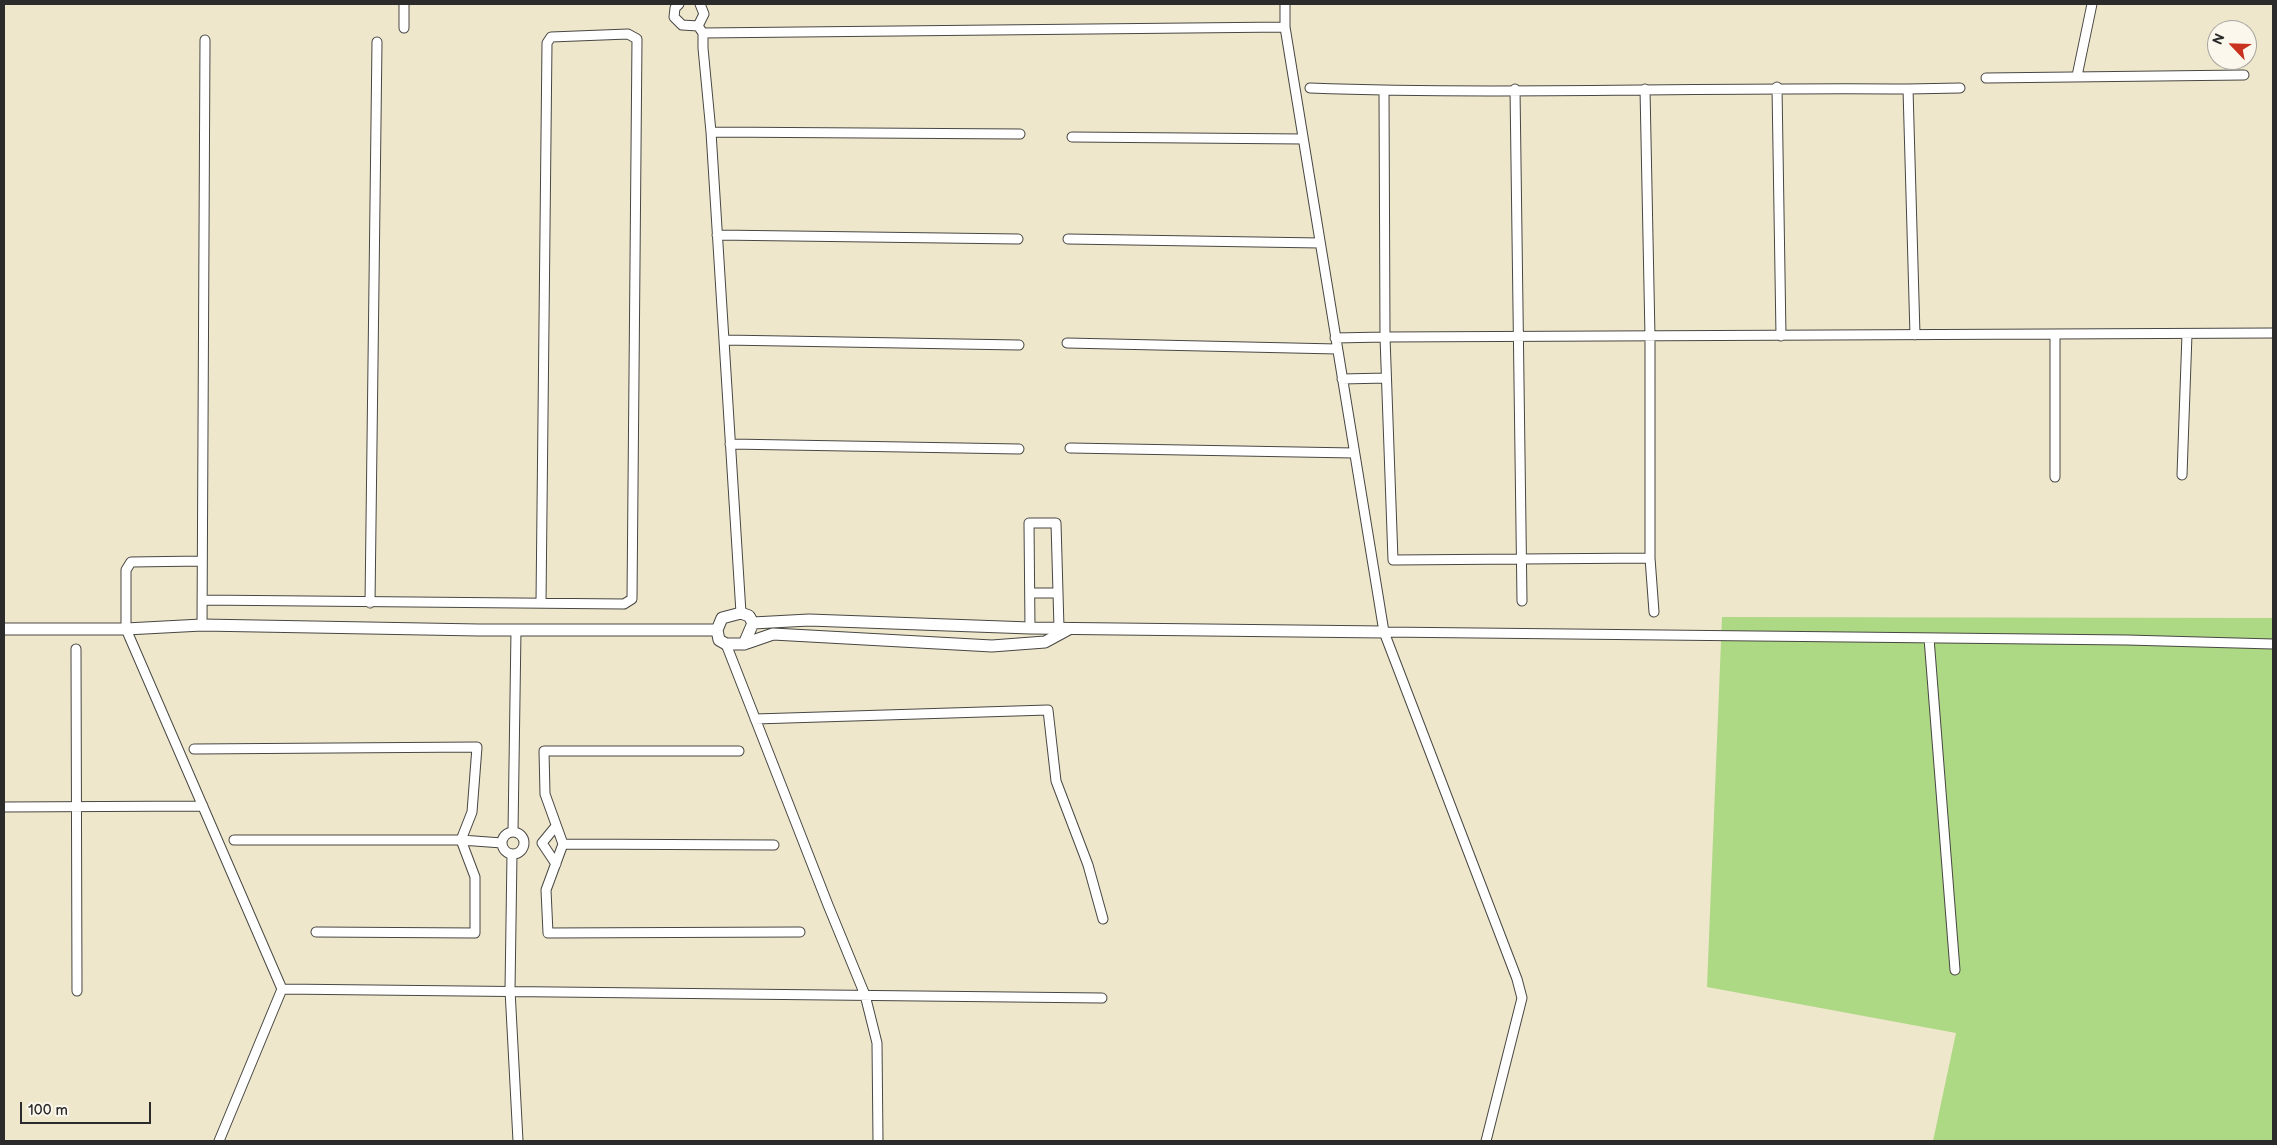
<!DOCTYPE html>
<style>
body{margin:0}
#map{position:relative;width:2277px;height:1145px;overflow:hidden;background:#eee7cb;font-family:"Balsamiq Sans",sans-serif}
canvas{display:block}
.frame{position:absolute;inset:0;border:5px solid #2b2b2b;pointer-events:none}
.north{position:absolute;left:2207px;top:20px;width:50px;height:50px;box-sizing:border-box;background:#fbf7ec;border:1px solid #a8a59f;border-radius:50%;rotate:294deg;font-size:14px;font-weight:700;line-height:20px;text-align:center;color:#2b2b2b}
.north::after{content:'';display:block;margin:auto;width:18px;height:22px;background:#c8321e;clip-path:polygon(50% 0,100% 100%,50% 72%,0 100%)}
.scale{position:absolute;left:20px;top:1102px;width:131px;height:22px;box-sizing:border-box;border:2px solid #2b2b2b;border-top:0;padding-left:6px;font-size:15px;line-height:18px;white-space:nowrap;color:#2b2b2b;-webkit-text-stroke:4px #fbf7ec;paint-order:stroke}
</style>
<div id="map">
<canvas width="2277" height="1145"></canvas>
<div class="frame"></div>
<div class="north">N</div>
<div class="scale">100 m</div>
</div>
<script>
const context = document.querySelector('canvas').getContext('2d');
context.lineJoin = 'round';
function paint(path, color) {
  context.fillStyle = color;
  context.fill(path, 'evenodd');
}
function strokePath(path, color, width, dash) {
  context.strokeStyle = color;
  context.lineWidth = width;
  context.lineCap = dash ? 'butt' : 'round';
  context.setLineDash(dash || []);
  context.stroke(path);
}
paint(new Path2D(`
 M1722,617L2273,618V1141H1933L1956,1033L1707,987Z`), '#add884');
const minor = new Path2D(`
 M404,4V28
 M679,4L675,8L674,17L682,25L698,26L704,14L700,4
 M1285,4V27L1384,632L1517,979L1522,998L1486,1141
 M698,26L703,33V48L711,132L741,613
 M703,33L1285,27
 M2077,76L2092,4
 M1986,78L2244,75
 M1777,87L1781,336
 M1310,88C1509,95 1709,87 1908,89L1915,335
 M1515,89L1522,601
 M1645,89L1650,337V558L1654,612
 M1908,89L1960,88
 M711,132L1020,134
 M1072,137L1303,139
 M717,235L1018,239
 M1068,239L1320,243
 M1335,338L1385,337L1384,91
 M724,340L1019,345
 M1067,343L1337,349
 M1342,379L1386,378
 M730,444L1019,449
 M1070,448L1354,453
 M2182,475L2187,334
 M2055,477V334
 M1650,558L1393,560L1385,337L2273,333
 M202,561L131,562L126,570V629L282,989L219,1141
 M1030,593H1058
 M202,600L624,604L632,599L637,39L628,34L551,37L547,43L541,602
 M370,603L377,42
 M202,625L205,40
 M1030,628L1029,523H1056L1059,628
 M1384,632L2127,640L2273,644
 M1929,638L1955,970
 M726,644L828,905L865,995L877,1043L878,1141
 M76,649L77,991
 M755,719L1048,710L1056,781L1088,865L1103,919
 M194,749L477,747L472,812L461,840L475,877V933L316,932
 M739,751H544L545,794L563,844L546,890L548,933L800,932
 M4,807L203,806
 M513,832L516,630
 M502 843a11 11 0 1 1 22 0a11 11 0 1 1-22 0Z
 M234,840H461L502,843
 M542,843L556,864
 M542,843L556,826
 M563,844L774,845
 M512,854L510,990L518,1141
 M282,989L1102,998`);
const tertiary = new Path2D(`
 M741,613L749,616L753,623L744,644H726L719,640L717,630L722,618Z
 M753,623L809,620L1030,628L1384,632
 M4,629H126L202,625L479,630H717
 M744,644L773,634L992,646L1045,642L1069,629`);
strokePath(minor, '#484743', 11);
strokePath(tertiary, '#484743', 13);
strokePath(minor, '#fff', 9);
strokePath(tertiary, '#fff', 11);
</script>
